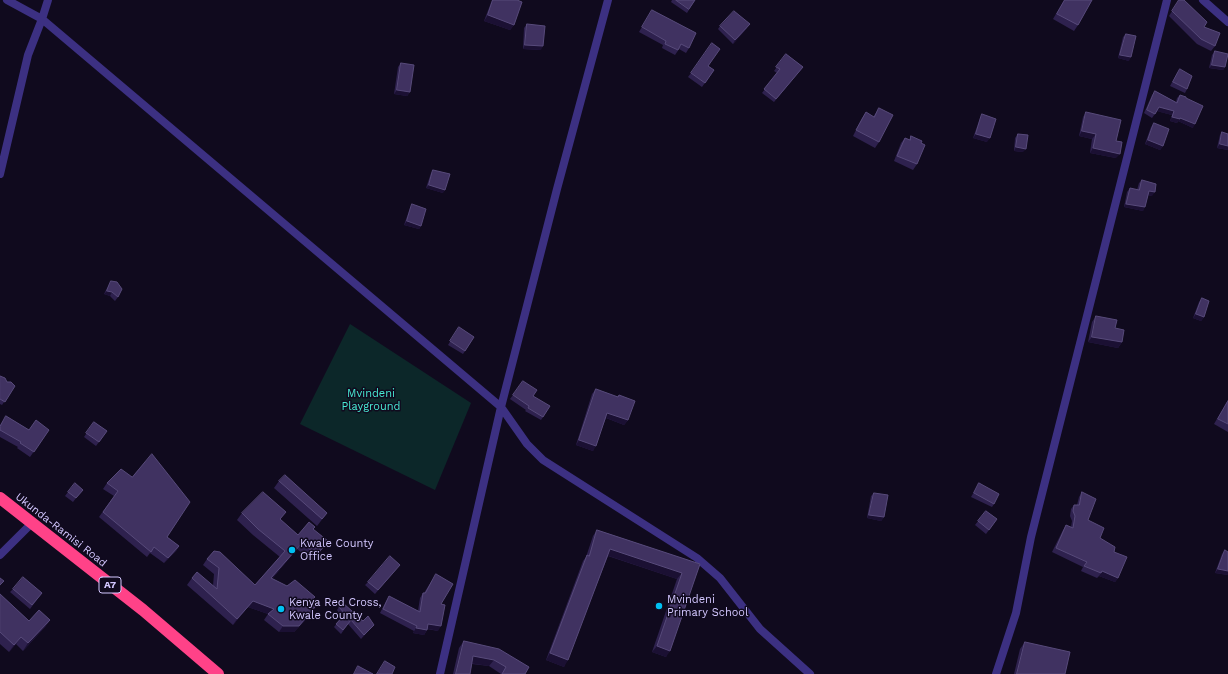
<!DOCTYPE html>
<style>
body{margin:0}
canvas{display:block;background:#100a1e}
</style>
<canvas width="1228" height="674"></canvas>
<script>
const context = document.querySelector('canvas').getContext('2d');
context.lineJoin = 'round';
function paint(path, color) {
  context.fillStyle = color;
  context.fill(path, 'evenodd');
}
function strokePath(path, color, width, dash) {
  context.strokeStyle = color;
  context.lineWidth = width;
  context.lineCap = dash ? 'butt' : 'round';
  context.setLineDash(dash || []);
  context.stroke(path);
}
function drawText(font, color, halo, rows, align = 'center') {
  context.font = font + ' "Work Sans",sans-serif';
  context.lineWidth = 3;
  context.setLineDash([]);
  context.textBaseline = 'middle';
  context.strokeStyle = halo;
  context.fillStyle = color;
  for (const [text, x, y, turn = 0] of rows) {
    context.save();
    context.translate(x, y);
    context.rotate((+turn || 0) * Math.PI / 180);
    context.textAlign = isNaN(turn) ? turn : align;
    if (halo) context.strokeText(text, 0, 0);
    context.fillText(text, 0, 0);
    context.restore();
  }
}
paint(new Path2D(`
 M350,324L471,403L435,490L300,424Z`), '#0c2729');
strokePath(new Path2D(`
 M7,0L42,19L501,407L527,444L543,460L697,558L720,578L760,629L810,674
 M1203,0L1228,22
 M0,174L28,55L42,19L48,0
 M0,555L32,523
 M440,674L501,407L557,189L608,0
 M996,674L1016,613L1031,537L1167,0`), '#3c3082', 8);
strokePath(new Path2D(`
 M0,498L143,610L218,674`), '#ff4288', 12);
paint(new Path2D(`
 M492,0H517L514,25L510,30L484,21Z
 M672,0H695L687,13L671,2Z
 M1064,0H1092L1078,25L1074,31L1053,19Z
 M1179,0L1204,27L1215,46L1211,51L1197,44L1169,16Z
 M652,10L689,48L686,53L679,49L675,55L662,48L663,45L639,32Z
 M527,24L541,50L523,49L524,28Z
 M720,26L747,28L733,44L718,29Z
 M1126,34L1129,61L1118,58L1123,37Z
 M1215,51L1225,67L1223,70L1209,68L1212,55Z
 M786,54L803,67L774,102L762,93L777,73L774,71Z
 M401,63L410,92L407,96L394,94L398,67Z
 M708,66L714,70L702,87L688,77L691,73Z
 M1180,69L1187,89L1185,93L1170,86L1177,73Z
 M1155,91L1176,102L1177,98L1180,95L1186,98L1193,128L1178,121L1177,123L1170,121L1172,115L1157,111L1152,118L1144,113L1152,95Z
 M879,108V142L875,148L853,136L862,118L866,112L873,117Z
 M1086,112L1116,141V158L1090,153L1092,139L1079,136L1083,117Z
 M982,114L987,142L973,138L980,118Z
 M1154,123L1163,146L1160,150L1145,144L1151,127Z
 M1222,132L1228,134V150L1217,148L1220,135Z
 M1018,134L1023,152L1014,151L1015,138Z
 M911,136L921,143L917,164L913,170L894,161L901,143L905,138L909,140Z
 M433,170L443,193L426,188L431,173Z
 M1142,180L1152,196L1148,195L1143,211L1124,207L1127,192L1130,188L1137,190L1139,183Z
 M412,204L421,226L419,229L404,225L410,208Z
 M111,281L118,297L115,301L110,296L104,294L109,284Z
 M1202,298L1204,317L1201,321L1193,318L1199,302Z
 M1096,316L1115,328L1122,342L1118,348L1088,342L1092,322Z
 M459,327L474,337L463,354L448,345Z
 M0,376L7,382L15,386L2,405L0,404Z
 M523,381L543,417L541,420L525,411L526,410L510,399Z
 M596,389L617,397L619,395L628,420L624,425L606,418L593,451L576,445L592,394Z
 M1228,400V432L1214,424Z
 M6,416L29,430H49L30,457L17,448L18,447L0,437V425Z
 M94,422L107,431L96,446L84,437Z
 M121,469L167,537L179,546L176,551L164,563L150,553L147,557L99,517L114,496L103,489L107,483Z
 M279,481L327,513L317,526L274,488Z
 M979,483L994,504L992,507L971,497Z
 M68,492L80,493L73,502L65,496Z
 M1082,492L1088,520L1100,538L1114,552L1118,578L1115,582L1099,576L1097,578L1081,571L1083,567L1052,552L1063,530L1066,525L1071,527L1072,521L1070,516L1071,509L1074,505H1077L1079,497Z
 M874,493L884,517L881,521L867,518L871,496Z
 M986,511L997,519L986,534L975,525Z
 M242,513L280,520L298,535L313,529L328,541L312,561L297,549L272,579L311,603L315,607L311,614L294,632H279L264,620L268,614L248,607L233,625L187,585L192,578L213,586L214,574L203,565L207,559L255,585L280,557L253,535L237,520Z
 M597,530L700,564L666,657L652,652L677,579L608,556L564,667L546,660L583,561L586,557L593,536Z
 M1225,550L1228,575L1215,573L1222,554Z
 M397,568L375,594L365,585L368,582Z
 M436,574L441,604L438,631L427,629V630L424,635L413,633L414,631L380,613L386,601L389,596L418,611L420,598L423,593H424Z
 M13,589L42,593L30,609L10,592Z
 M0,594L29,621L50,620L45,627L23,651L16,644L9,652L0,644Z
 M339,607L363,621L374,625L371,628L361,639L348,624L341,634L334,627L342,617L337,610Z
 M464,641L525,674H501L489,666L472,664L470,674H453L459,648Z
 M1025,642L1065,674H1014L1020,649Z`), '#2e214e');
paint(new Path2D(`
 M488,15L514,25L510,30L484,21Z
 M750,24L747,28L733,44L735,40Z
 M525,45L543,46L541,50L523,49Z
 M1120,55L1131,57L1129,61L1118,58Z
 M1212,65L1225,67L1223,70L1209,68Z
 M397,90L410,92L407,96L394,94Z
 M1159,107L1174,111L1172,115L1156,111Z
 M1172,117L1180,118L1195,124L1193,128L1178,121L1177,123L1170,121Z
 M1082,131L1096,134L1092,139L1079,136Z
 M976,134L990,138L987,142L973,138Z
 M1148,140L1163,146L1160,150L1145,144Z
 M1220,144L1228,146V150L1217,148Z
 M1016,147L1026,149L1023,152L1014,151Z
 M1093,148L1120,154L1116,158L1090,153Z
 M429,185L445,190L443,193L426,188Z
 M1149,191L1155,192L1152,196L1146,195Z
 M1126,204L1145,207L1143,211L1124,207Z
 M407,221L421,226L419,229L404,225Z
 M107,291L112,292L110,296L104,294Z
 M1196,314L1204,317L1201,321L1193,318Z
 M1092,337L1122,342L1118,348L1088,342Z
 M607,413L628,420L624,425L604,417Z
 M579,440L596,446L593,451L576,445Z
 M869,515L884,517L881,521L867,518Z
 M302,543L267,585L271,578Z
 M179,546L176,551L164,563L168,558Z
 M610,549L682,573L677,579L606,555Z
 M1218,569L1228,571V575L1215,573Z
 M1102,571L1118,578L1115,582L1099,576Z
 M253,601L274,609L268,614L248,607L233,625L237,619Z
 M315,607L311,614L294,632H279L283,626Z
 M50,620L45,627L23,651L28,643Z
 M428,624L441,626L438,631L425,628Z
 M416,628L427,630L424,635L413,633Z
 M21,637L16,644L9,652L14,645Z
 M657,646L670,651L666,657L652,652Z
 M550,653L568,660L564,667L546,660Z
 M473,656L494,660L489,666L469,663Z`), '#1b1033');
const building = new Path2D(`
 M493,0H517L522,2L514,25L488,15Z
 M676,0H695L689,9Z
 M1065,0H1092L1078,25L1057,14Z
 M1179,0H1184L1207,22L1204,27L1220,33L1215,46L1201,39L1172,11Z
 M652,10L696,33L689,48L681,44L678,50L665,44L666,41L642,27Z
 M734,11L750,24L735,40L720,26Z
 M527,24L545,26L543,46L525,45Z
 M1126,34L1136,36L1131,57L1120,55Z
 M712,43L720,49L708,66L714,70L705,83L691,73Z
 M1215,51L1228,54L1225,67L1212,65Z
 M786,54L803,67L776,99L764,89L780,69L776,67Z
 M401,63L414,65L410,92L397,90Z
 M1180,69L1192,76L1187,89L1173,82Z
 M1155,91L1177,103L1180,95L1186,97V98L1203,106L1195,124L1180,118V119L1172,117L1174,111L1159,107L1155,114L1147,110Z
 M879,108L893,115L879,142L856,130L866,112L874,117Z
 M1086,112L1121,120L1116,141L1122,142L1120,154L1093,148L1096,134L1082,131Z
 M982,114L996,119L990,138L976,134Z
 M1154,123L1169,129L1163,146L1148,140Z
 M1222,132L1228,134V146L1220,144Z
 M1018,134L1028,135L1026,149L1016,147Z
 M911,136L922,141L921,143L925,145L917,164L897,156L905,138L910,140Z
 M433,170L450,174L445,190L429,185Z
 M1142,180L1156,184L1155,192L1149,191L1145,207L1126,204L1130,188L1139,190Z
 M412,204L426,209L421,226L407,221Z
 M111,281L117,282L122,289L118,297L112,292L107,291Z
 M1202,298L1209,301L1204,317L1196,314Z
 M1096,316L1117,320L1115,328L1124,330L1122,342L1092,337Z
 M459,327L474,337L465,351L450,341Z
 M0,376L5,378L7,382H11L15,386L5,402L0,399Z
 M523,381L537,390L533,396L550,406L543,417L528,408L529,406L513,395Z
 M596,389L618,397L619,395L635,401L628,420L607,413L596,446L579,440Z
 M1228,401V424L1218,419Z
 M6,416L29,430L36,420L49,430L34,452L20,443L21,442L0,430V427Z
 M94,422L107,431L99,442L86,433Z
 M152,454L190,502L167,537L179,546L168,558L154,547L151,552L103,512L118,491L107,483L121,469L132,477Z
 M285,475L327,513L322,519L279,481Z
 M75,483L83,490L76,498L68,492Z
 M979,483L999,494L994,504L974,493Z
 M263,492L286,512L280,519L298,535L309,522L315,527L313,529L328,541L317,555L302,543L271,578L287,586L295,580L315,597L310,602L315,607L299,626H283L268,614L274,609L253,601L237,619L192,578L197,572L217,589L219,568L207,559L214,551L220,552L255,585L285,551L258,529L242,513Z
 M1082,492L1096,499L1088,520L1104,528L1100,538L1115,547L1114,552L1127,557L1118,578L1102,571L1101,573L1084,566L1087,562L1056,548L1066,525L1073,528L1075,516L1073,511L1074,505H1079Z
 M874,493L888,495L884,517L869,515Z
 M986,511L997,519L989,530L978,521Z
 M597,530L700,564L670,651L657,646L682,573L610,549L568,660L550,653L587,555L589,556Z
 M1225,550L1228,552V571L1218,569Z
 M390,556L400,565L378,590L368,582Z
 M436,574L453,584L441,604L445,605L441,626L428,624L427,630L416,628L417,626L383,609L389,596L420,612L423,593H425Z
 M23,577L42,593L32,605L13,589Z
 M0,578L4,581L0,585Z
 M0,594L29,621L39,610L50,620L28,643L21,637L14,645L0,632Z
 M343,603L363,621L368,616L374,625L364,635L351,620L343,630L336,624L345,614L339,607Z
 M464,641L499,649L529,667L525,674H502L506,667L494,660L473,656L470,674H456Z
 M1025,642L1070,652L1065,674H1017Z
 M385,661L395,667L392,674H377Z
 M358,666L373,674H354Z`);
paint(building, '#403261');
strokePath(building, '#574a7a', 1);
for (const [x, y, r, color] of [
 [292,550,4,"#00c0f2"],
 [659,606,4,"#00c0f2"],
 [281,609,4,"#00c0f2"]
]) {
  const dot = new Path2D();
  dot.arc(x, y, r, 0, 2 * Math.PI);
  context.fillStyle = color;
  context.fill(dot);
  strokePath(dot, '#100a1e', 1.5);
}
for (const [x, y, w] of [
 [110,585,22]
]) {
  const box = new Path2D();
  box.roundRect(x - w / 2, y - 8, w, 16, 3);
  context.fillStyle = '#100a1e';
  context.fill(box);
  strokePath(box, '#d3c7ff', 1);
}
drawText('bold 10px', '#d3c7ff', null, [
 ["A7",110,585]
]);
drawText('11px', '#48ead3', '#100a1e', [
 ["Mvindeni",371,394],
 ["Playground",371,407]
]);
drawText('11px', '#d3c7ff', '#100a1e', [
 ["Ukunda-Ramisi Road",61,530,38]
]);
drawText('11px', '#d3c7ff', '#100a1e', [
 ["Kwale County",300,544],
 ["Office",300,557],
 ["Mvindeni",667,600],
 ["Primary School",667,613],
 ["Kenya Red Cross,",289,603],
 ["Kwale County",289,616]
], 'left');
</script>
